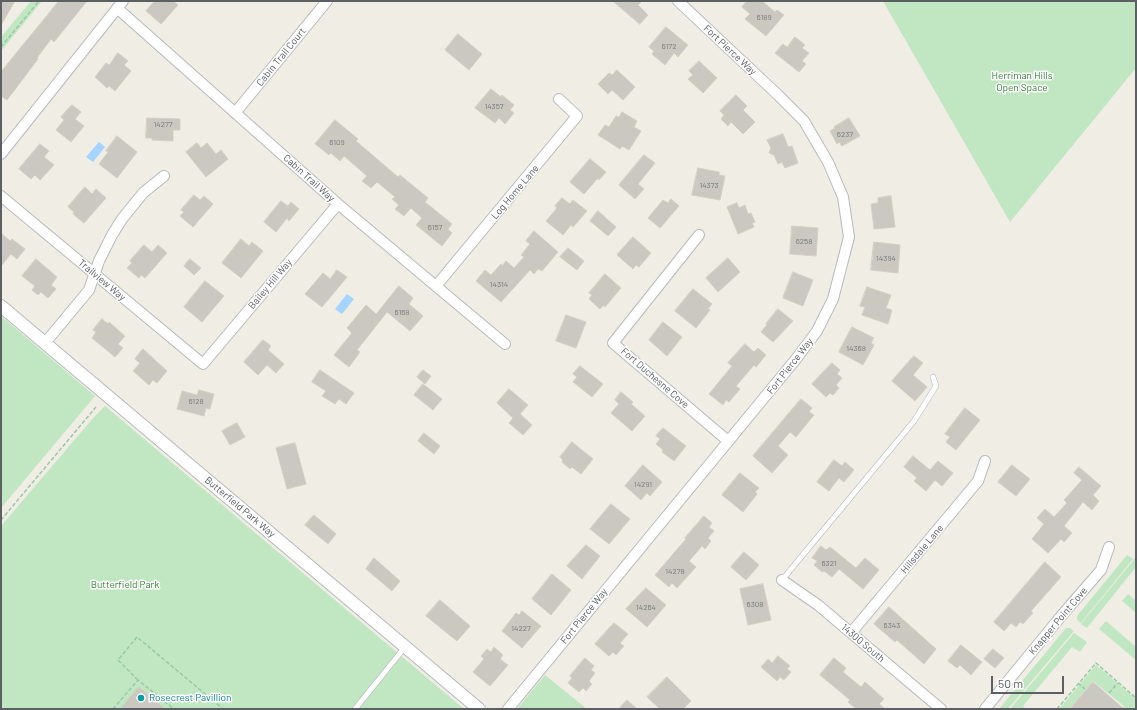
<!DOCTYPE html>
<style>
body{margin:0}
#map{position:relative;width:1137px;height:710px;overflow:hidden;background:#efede4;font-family:Barlow,sans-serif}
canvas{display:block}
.frame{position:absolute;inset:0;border:2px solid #5c6065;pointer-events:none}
.scale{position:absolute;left:991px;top:676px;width:73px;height:18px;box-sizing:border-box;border:2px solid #5c6065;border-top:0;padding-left:5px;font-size:12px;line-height:14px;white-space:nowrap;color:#5c6065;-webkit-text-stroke:3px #fff;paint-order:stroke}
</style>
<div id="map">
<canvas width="1137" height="710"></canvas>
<div class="frame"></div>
<div class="scale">50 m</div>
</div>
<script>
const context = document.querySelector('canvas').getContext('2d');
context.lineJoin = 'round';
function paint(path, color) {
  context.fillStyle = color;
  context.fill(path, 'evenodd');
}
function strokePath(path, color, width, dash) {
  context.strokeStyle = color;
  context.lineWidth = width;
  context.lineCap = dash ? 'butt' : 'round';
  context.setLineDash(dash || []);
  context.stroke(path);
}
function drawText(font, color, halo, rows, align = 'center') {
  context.font = font + ' Barlow,sans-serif';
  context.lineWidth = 3;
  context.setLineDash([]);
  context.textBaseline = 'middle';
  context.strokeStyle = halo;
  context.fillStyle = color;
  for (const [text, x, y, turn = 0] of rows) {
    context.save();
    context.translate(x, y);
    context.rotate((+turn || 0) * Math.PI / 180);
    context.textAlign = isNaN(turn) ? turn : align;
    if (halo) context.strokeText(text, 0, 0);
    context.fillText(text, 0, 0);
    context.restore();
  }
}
paint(new Path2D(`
 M31,1H42L1,51V37Z
 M883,1H1136V68L1010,222Z
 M1,316L95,396L1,508Z
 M105,406L464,709H1V526L94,417Z
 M1127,555L1133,559L1081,623L1077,620V616Z
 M1136,557V567L1087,628L1081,624Z
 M1128,594L1136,601V613L1122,601Z
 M1106,621L1136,647V660L1099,629Z
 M1066,628H1070L1074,631L1008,709H999Z
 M1074,633L1087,642L1080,652L1072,647L1023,706L1026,709H1010Z
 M1096,665L1136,699V704L1132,709H1122L1124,706L1093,681L1069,709H1059Z
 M545,675L587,709H517Z`), '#c0e7c1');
paint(new Path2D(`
 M99,142L105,147L93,162L86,157Z
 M347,294L354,299L342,314L335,309Z`), '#a4d4ff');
const building = new Path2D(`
 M1,1H15L1,25Z
 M59,1H87L54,42L51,39L37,58L38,59L7,100L1,96V72Z
 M155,1H173L178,5L161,24L146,11Z
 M613,1H642L638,5L648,15L640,24Z
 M747,1H762L775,12L777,10L784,15L766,36L745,19L750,14L742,7Z
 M666,27L688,45L678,57L674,53L665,65L652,54L654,51L649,47Z
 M458,34L482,54L469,70L445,50Z
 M795,37L805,45L802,48L809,53L802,61L806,64L799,72L775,53L783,44L787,47Z
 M118,53L128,61L124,65L131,71L115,91L109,86L107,88L95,77L106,63L109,65Z
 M699,61L717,78L703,93L688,79L693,75L689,71Z
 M617,70L635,87L623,100L612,90L608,94L598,84L609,73L612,75Z
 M491,89L501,97L502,95L514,105L510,110L514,113L505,124L499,118L495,123L475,108Z
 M736,95L747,106L743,110L755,122L743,134L731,122L728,126L721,119L724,115L720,111Z
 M72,105L81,112L75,119L84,126L71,142L56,130L64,120L61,117Z
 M622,112L637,121L634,127L641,131L629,150L622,146L620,149L598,135L605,125L609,127L616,116L619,117Z
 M147,118L180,119V130H173V141L152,140V138H146Z
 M849,118L860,136L842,146L839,142L837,144L830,131L835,128L834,127Z
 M335,120L358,139L356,141L398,177L400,175L428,198L425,202L452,224L448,229L452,233L442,246L416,225L422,218L411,208L404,216L395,209L399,205L392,199L395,197L377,182L371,188L362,181L367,176L344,156L340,161L331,153L329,155L315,144Z
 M783,134L788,147L792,146L798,163L785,168L782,162L778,164L774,155L769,153L771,148L767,140Z
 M117,136L137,152L117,178L99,164L108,152L106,151Z
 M197,143L201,148L207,143L216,154L221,150L228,159L206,177L186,152Z
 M40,144L49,151L44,157L54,165L40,180L35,175L31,179L19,169Z
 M644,155L655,163L638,184L644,189L635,199L619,185Z
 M590,159L606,172L599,180L598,178L584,194L570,182Z
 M698,168L719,172V175L725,176L720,200L692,195Z
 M85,187L92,194L96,189L106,198L84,223L73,214L74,212L68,207Z
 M194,195L200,200L204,196L213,204L193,227L180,216L184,212L181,210Z
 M891,196L895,227L874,229L871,204L878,203V198Z
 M562,198L570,204L573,200L587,211L573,227L571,225L563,235L546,221L557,208L555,206Z
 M671,199L679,206L660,228L648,218L663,200L668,203Z
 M281,201L288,206L291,202L299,209L289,221L287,218L276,232L264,222Z
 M737,203L739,208L745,205L748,214L751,213L755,222L752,223L754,227L738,234L727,207Z
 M598,211L616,227L608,236L590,221Z
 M792,226L818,228L816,256L790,254Z
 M534,231L558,252L542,271L538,269L534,274L530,270L501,302L476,281L485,270L491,275L501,264L502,266L506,261L514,268L524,257L521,255L530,244L526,241Z
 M1,233L10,241L12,239L25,249L17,259L11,254L1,266Z
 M633,237L651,253L639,267L636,265L633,269L617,255Z
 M241,239L249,246L252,242L263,251L241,278L222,263Z
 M874,242L900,245L898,273L871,270Z
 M144,245L152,252L158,245L167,253L145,278L141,275L139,278L127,268L132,263L130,261Z
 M568,248L584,261L577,270L560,257Z
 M728,258L740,272L718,292L706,278Z
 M36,259L57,277L51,285L56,289L48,298L41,292L38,295L32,290L35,286L22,276Z
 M190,259L201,268L194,275L184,266Z
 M337,270L347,277L322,307L305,294L323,273L330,279Z
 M793,272L813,280L803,306L783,298Z
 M605,274L621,288L605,307L604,305L600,309L589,299L592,295L589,293Z
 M205,281L224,296L202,322L184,307Z
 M399,286L413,298L409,304L423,316L410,331L387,312L357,350L360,352L349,367L334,355L352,333L347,328L366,305L376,314Z
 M867,287L891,295L886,308L892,310L888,324L862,315L865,307L860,306Z
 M693,289L712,304L708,309L710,310L696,328L675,311Z
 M778,309L793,321L773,342L761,332L767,325L766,324Z
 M566,315L586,322L576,348L556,341Z
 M102,319L108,324L109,322L125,336L118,344L123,348L115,357L92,338L96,332L93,330Z
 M663,322L682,337L667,356L649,340Z
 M852,327L874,338L871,343L874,345L863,365L839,352Z
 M263,340L271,346L268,350L284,364L276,373L267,365L258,375L244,362Z
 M745,344L754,352L758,348L766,355L756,367L754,365L736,386L740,389L729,402L726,400L723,405L709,394L732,366L728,363Z
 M143,349L167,371L157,383L153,380L149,385L133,371L140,363L135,359Z
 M914,356L923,363L913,375L927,387L915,401L892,381Z
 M832,363L840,370L837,374L842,378L836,385L839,388L833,395L830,393L826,397L812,384Z
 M580,366L603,384L592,397L573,382L577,377L573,374Z
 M320,370L354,393L346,404L339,399L335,404L322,396L326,391L312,382Z
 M423,370L431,376L425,384L417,377Z
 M423,384L442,399L433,410L414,395Z
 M509,389L528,405L520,414L532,425L523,435L509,423L513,418L497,403Z
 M199,390L214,394L210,409L206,408L204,416L177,409L182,391L197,395Z
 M621,392L633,402L631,404L645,416L632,431L611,413L619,404L615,400Z
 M801,399L812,408L809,412L814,415L796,437L790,432L778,446L788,455L772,473L753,456Z
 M965,408L980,420L956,450L946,442L950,437L945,434Z
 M237,423L245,437L230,445L222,431Z
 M663,428L686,446L674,461L662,452L663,450L656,444L660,439L656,436Z
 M424,433L440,446L434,454L418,441Z
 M572,442L593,459L581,474L572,467L570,469L562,462L563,460L560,457Z
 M295,443L306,484L287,489L276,448Z
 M913,456L930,470L938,461L953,473L942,486L935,480L926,491L914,481L917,478L904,467Z
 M834,460L842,466L845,462L854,470L844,482L839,478L829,491L817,482Z
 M643,465L662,482L650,496L647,493L641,500L625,486Z
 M1012,465L1030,479L1016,496L998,482Z
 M1079,467L1101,486L1093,495L1099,501L1092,510L1083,502L1064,526L1072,533L1064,542L1061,539L1048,553L1032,539L1044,524L1037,518L1045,509L1054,517L1067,503L1064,500L1082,480L1074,473Z
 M740,473L759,488L755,492L757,494L743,512L722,495Z
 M611,504L630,519L609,544L590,529Z
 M314,515L336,534L328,544L305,525Z
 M704,516L712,523L709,527L714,531L708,538L711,541L705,549L702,546L689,561L696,567L677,588L672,583L669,587L655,575L686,539L685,538Z
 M586,545L600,556L582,579L567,566Z
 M821,546L826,550L830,547L856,568L865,558L879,570L863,589L839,569L832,577L824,571L822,572L814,565L817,561L812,558Z
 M744,552L759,565L746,580L731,567Z
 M374,558L400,581L392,591L366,569Z
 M1045,562L1061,577L1031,611L1033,613L1023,624L1020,622L1016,627L1011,623L1004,631L994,622Z
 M552,574L571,590L551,615L532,599Z
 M763,584L771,620L748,625L740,589Z
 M646,588L666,605L647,627L626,609Z
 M440,600L470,626L457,641L426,616Z
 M889,607L936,649L924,664L897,640L895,642L874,624Z
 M522,611L541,626L522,648L502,631L516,613L519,615Z
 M614,623L628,634L620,643L624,646L616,655L613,652L609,656L595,644Z
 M961,645L982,662L971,675L960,665L957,668L948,661Z
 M494,647L503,655L500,659L508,665L490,686L473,672L484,659L481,656L487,649L491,652Z
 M993,649L1004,658L995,668L984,659Z
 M778,656L790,666L787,669L791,672L784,680L780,677L777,681L761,667L768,659L772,663Z
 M585,658L594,666L591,670L595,673L589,681L592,684L586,691L583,688L579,692L568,683L572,678L570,676Z
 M834,658L846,668L843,672L861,687L865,682L884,699L879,704L885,709H856L848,702L850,700L820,675Z
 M667,677L691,701L683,709H660L647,697Z
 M1093,682L1124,709H1070Z
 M139,687L165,709H120Z
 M627,700L637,709H619Z`);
paint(building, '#cac8c1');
strokePath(building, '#d4cfc2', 1);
const service = new Path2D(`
 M782,580L914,421L936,386L933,377
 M355,709L405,647`);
const minor = new Path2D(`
 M117,8L338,204L505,344
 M235,113L327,1
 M1,154L123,1
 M1,196L203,364L338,204
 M699,235L613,343L728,441
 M436,286L577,116L559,99
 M45,343L89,290L99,261L112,235L122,219L143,193L164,176
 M782,580L818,605L941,709
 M851,633L978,481L985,461
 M508,709L796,359L817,331L833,299L849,237L843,197L828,162L804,121L778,95L678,1
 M985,709L1062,615L1101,570L1109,547`);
const tertiary = new Path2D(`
 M1,306L479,709`);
strokePath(service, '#b7babe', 6);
strokePath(minor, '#b7babe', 12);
strokePath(tertiary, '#b7babe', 14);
strokePath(new Path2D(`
 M1,47L39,1
 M1,520L96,407
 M138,680L118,660L137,637L223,709
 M1078,683L1085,689
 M1109,693L1118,683
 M113,709L138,680L174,709
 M1057,709L1096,663L1136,698
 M1134,709L1136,707`), '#99c8a8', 1.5, [4, 2]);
strokePath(service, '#fff', 5);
strokePath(minor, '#fff', 10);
strokePath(tertiary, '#fff', 12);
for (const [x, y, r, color] of [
 [141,698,4,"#0f9aa8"]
]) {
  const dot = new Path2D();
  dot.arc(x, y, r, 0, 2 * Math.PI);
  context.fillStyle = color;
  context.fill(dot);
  strokePath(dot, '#fff', 1.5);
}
drawText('8px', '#787a7c', null, [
 ["6189",764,17],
 ["6172",669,46],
 ["14357",494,106],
 ["14277",163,124],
 ["6237",845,134],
 ["6109",337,142],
 ["14373",709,185],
 ["6157",435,227],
 ["6258",804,241],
 ["14394",886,258],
 ["14314",499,284],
 ["6168",402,312],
 ["14368",856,348],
 ["6128",196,401],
 ["14291",643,484],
 ["6321",829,563],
 ["14278",675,571],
 ["6308",755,604],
 ["14264",646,607],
 ["6343",892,625],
 ["14227",521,628]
]);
drawText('10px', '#5c6065', '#fff', [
 ["Fort Pierce Way",730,50,43],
 ["Cabin Trail Court",281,57,-51],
 ["Cabin Trail Way",309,178,42],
 ["Log Home Lane",515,192,-50],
 ["Trailview Way",102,280,40],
 ["Bailey Hill Way",270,284,-50],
 ["Fort Pierce Way",790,366,-52],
 ["Fort Duchesne Cove",655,378,41],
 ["Butterfield Park Way",240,507,40],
 ["Hillsdale Lane",922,549,-50],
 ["Fort Pierce Way",584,616,-51],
 ["Knapper Point Cove",1058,621,-50],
 ["14300 South",863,643,40]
]);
drawText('10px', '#33853a', '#fff', [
 ["Herriman Hills",1022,76],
 ["Open Space",1022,88],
 ["Butterfield Park",125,585]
]);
drawText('10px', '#0d838f', '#fff', [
 ["Rosecrest Pavillion",149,698]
], 'left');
</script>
